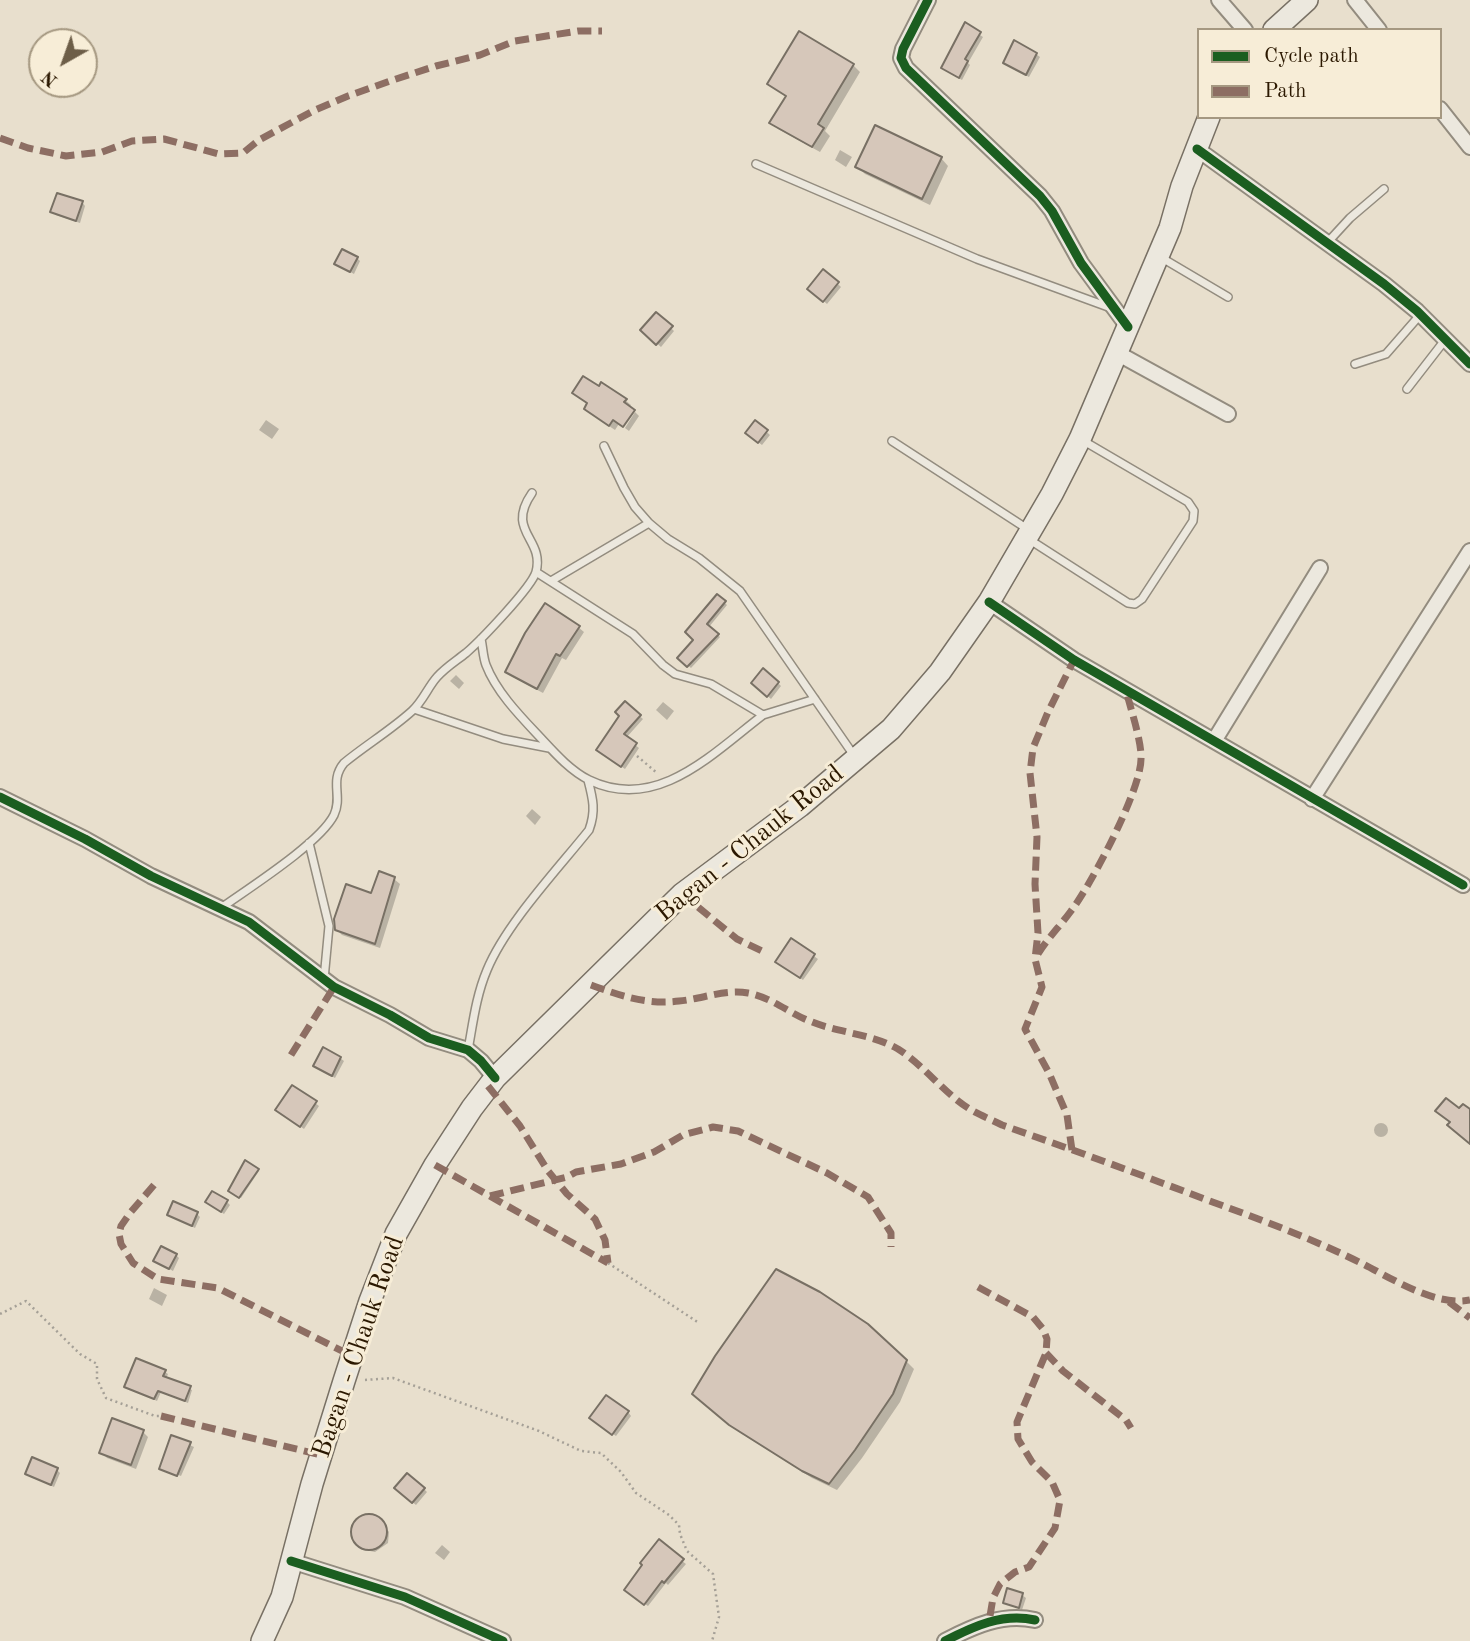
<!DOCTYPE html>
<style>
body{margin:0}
#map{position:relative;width:1470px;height:1641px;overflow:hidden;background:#e8dfcd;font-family:"Old Standard TT",serif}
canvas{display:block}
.legend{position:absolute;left:1197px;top:28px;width:245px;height:91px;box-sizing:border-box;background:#f7edd7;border:2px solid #a59881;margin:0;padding:9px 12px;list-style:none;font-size:21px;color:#2b1800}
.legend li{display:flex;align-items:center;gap:14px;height:35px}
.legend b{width:35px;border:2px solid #a59881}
.north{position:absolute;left:28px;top:28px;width:70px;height:70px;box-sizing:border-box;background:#f7edd7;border:2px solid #a59881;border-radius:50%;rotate:220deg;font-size:19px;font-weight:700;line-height:28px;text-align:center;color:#2b1800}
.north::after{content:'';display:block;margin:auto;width:24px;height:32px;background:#6d5e48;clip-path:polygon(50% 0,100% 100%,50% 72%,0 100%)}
</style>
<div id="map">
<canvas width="1470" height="1641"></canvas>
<ul class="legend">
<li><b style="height:9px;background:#1b5e20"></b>Cycle path</li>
<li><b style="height:9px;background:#8d6e63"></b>Path</li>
</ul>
<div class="north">N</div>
</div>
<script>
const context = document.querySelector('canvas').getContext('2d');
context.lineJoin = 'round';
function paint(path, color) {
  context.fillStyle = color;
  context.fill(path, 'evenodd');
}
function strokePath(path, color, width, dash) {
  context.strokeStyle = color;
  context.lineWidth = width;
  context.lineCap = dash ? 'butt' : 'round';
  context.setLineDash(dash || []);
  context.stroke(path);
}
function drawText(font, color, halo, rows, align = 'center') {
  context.font = font + ' "Old Standard TT",serif';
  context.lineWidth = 6;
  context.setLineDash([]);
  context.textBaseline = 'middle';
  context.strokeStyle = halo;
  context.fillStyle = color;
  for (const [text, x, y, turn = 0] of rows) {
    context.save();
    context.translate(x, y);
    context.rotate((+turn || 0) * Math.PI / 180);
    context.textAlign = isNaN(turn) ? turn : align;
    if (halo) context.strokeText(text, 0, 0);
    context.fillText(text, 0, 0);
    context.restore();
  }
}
paint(new Path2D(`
 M965,25L983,37L968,63L970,65L962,80L946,71Z
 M800,33L853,65L860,72L825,131L830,136L820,152L778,129L772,123L787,97L769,84Z
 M1036,54L1040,57L1029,77L1008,66Z
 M840,150L852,157L846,167L835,160Z
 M941,158L948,166L930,205L865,174L858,167Z
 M82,202L85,206L80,223L56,215L52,212Z
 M357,258L360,261L354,274L336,264Z
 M824,271L841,287L827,304L809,288Z
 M656,314L674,331L661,347L642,330Z
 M599,388L625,400L631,405L615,430L591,414L589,404L574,393Z
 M635,412L639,416L629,431L625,428Z
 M266,420L279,429L272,439L259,430Z
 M756,422L770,435L762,445L750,436Z
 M717,596L727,605L709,627L720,637L691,668L680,658L695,640Z
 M578,627L584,632L566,660L562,658L543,693L513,677L507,672Z
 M764,670L781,686L771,699L753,683Z
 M456,675L464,683L459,689L450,681Z
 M663,702L674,711L667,720L656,710Z
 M625,704L643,719L626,738L639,748L625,769L601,753Z
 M532,809L541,817L535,825L526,816Z
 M394,879L400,884L380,948L342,935L336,929L373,895Z
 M792,941L818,959L803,980L781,965Z
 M340,1058L344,1061L335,1078L315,1066Z
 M315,1103L319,1106L304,1129L281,1113Z
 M1374 1130a7 7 0 1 1 14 0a7 7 0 1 1-14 0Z
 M246,1163L259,1171L241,1198L230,1191Z
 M227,1202L230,1205L224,1214L211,1205Z
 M197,1214L200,1217L195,1228L169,1215Z
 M176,1255L179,1258L173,1271L155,1261Z
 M154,1288L167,1295L162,1306L149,1299Z
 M906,1361L914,1369L900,1402L862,1458L837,1490L812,1478L739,1432L702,1401Z
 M165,1372L168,1374L166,1379L192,1390L188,1403L161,1392L157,1401L126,1386Z
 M628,1412L631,1416L616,1436L595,1421Z
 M143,1432L148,1437L136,1469L107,1458L101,1452Z
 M172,1437L194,1447L181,1476L162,1468Z
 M57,1470L60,1473L54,1487L27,1474Z
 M424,1489L427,1492L416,1505L399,1491Z
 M374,1516L383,1523L389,1532L388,1543L375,1552L365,1550L361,1546L354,1538L353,1528L363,1517Z
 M442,1545L450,1552L444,1560L435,1553Z
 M682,1561L686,1564L668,1585L666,1583L648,1606L629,1593Z
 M1022,1595L1026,1598L1022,1610L1005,1602Z`), '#0003');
const building = new Path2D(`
 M965,22L981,32L965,59L968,61L959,78L941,68Z
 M799,31L854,64L818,124L824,128L812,147L769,123L786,96L767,84Z
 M1014,40L1037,53L1026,75L1003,63Z
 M875,125L942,157L922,199L855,167Z
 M57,193L83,201L76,221L50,212Z
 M342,249L358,257L350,272L334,264Z
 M823,269L839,282L823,302L807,289Z
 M656,312L673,326L656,345L640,330Z
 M583,376L599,386L601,382L627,399L624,402L635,410L623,427L613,420L609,426L584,409L587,403L572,393Z
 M755,420L768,430L758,443L745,433Z
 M717,594L726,601L707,624L719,634L687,667L677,658L693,640L685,632Z
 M545,603L580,626L560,656L556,654L537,689L505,672L525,633Z
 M763,668L779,682L767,697L751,683Z
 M625,701L641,715L624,734L637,743L621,767L596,750L619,716L615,712Z
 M379,871L395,877L375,944L335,930L334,919L346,884L371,893Z
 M791,938L815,954L800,978L775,962Z
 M323,1047L341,1057L332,1076L313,1066Z
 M292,1085L317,1101L300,1127L275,1110Z
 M1446,1098L1459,1108L1463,1104L1470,1109V1144L1447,1125L1450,1122L1435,1111Z
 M245,1160L259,1169L239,1198L228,1191Z
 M212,1191L228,1200L221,1212L205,1202Z
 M173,1201L198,1212L192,1226L167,1215Z
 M161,1246L177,1254L169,1269L153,1261Z
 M776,1269L820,1292L868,1324L907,1360L893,1394L855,1450L829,1484L802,1471L729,1425L692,1394L715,1356Z
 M136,1358L166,1370L163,1376L191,1386L185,1401L158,1391L154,1399L124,1387Z
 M606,1395L629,1411L612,1435L589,1418Z
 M112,1418L144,1430L131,1465L99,1453Z
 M171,1435L191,1442L177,1476L159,1469Z
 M32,1457L58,1468L51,1485L25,1474Z
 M407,1473L425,1488L412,1503L394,1488Z
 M351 1532a18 18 0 1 1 36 0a18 18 0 1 1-36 0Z
 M659,1539L684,1559L664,1583L662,1581L644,1605L624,1590L642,1565L640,1563Z
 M1007,1588L1023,1593L1019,1608L1003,1603Z`);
paint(building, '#d6c7ba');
strokePath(building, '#787064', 2);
const service = new Path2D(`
 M756,164L977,259L1111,308
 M1327,243L1350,218L1384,189
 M1162,258L1228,297
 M1355,364L1386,354L1420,315
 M1407,389L1445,340
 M892,441L1029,530
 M604,446L624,488L635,507L649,523L668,539L699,558L740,591L855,757
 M1030,540L1128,603L1135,604L1142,599L1193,521L1194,511L1188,502L1082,440
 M536,572L633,634L663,665L675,674L711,684L763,715L815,699
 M551,581L649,523
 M481,639C483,648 483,657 486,665C496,691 519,715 537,734C553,751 569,770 589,780C657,813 713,753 763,715
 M414,709L503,739L549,748
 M309,843L329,926L324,979
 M221,908C249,888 320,843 334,815C343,796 329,781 344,763C366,745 391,730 412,711C423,701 428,687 437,677C446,667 456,661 466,653C480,641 531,588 536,572C545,538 505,532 532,493
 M468,1050C473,1023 476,996 487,970C506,924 557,870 589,830C596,811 593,799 588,780`);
const minor = new Path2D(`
 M928,0L903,49L901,58L906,68L1040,196L1052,211L1081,263L1128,327
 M1219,0L1245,30
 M1355,0L1379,30
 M1440,109L1470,147
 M1197,149L1384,284L1417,311L1470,364
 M1117,353L1228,414
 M989,602L1074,660L1463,885
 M1214,741L1320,568
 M0,797L85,839L151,876L249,922L334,987L390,1015L429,1038L468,1050L481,1061L495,1078
 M1312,799L1470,551
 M291,1561L405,1597L503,1641
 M945,1641C974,1626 1002,1613 1035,1620`);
const secondary = new Path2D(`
 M1274,30L1307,0
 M262,1641L282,1597L312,1484L344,1381L370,1301L396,1234L435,1165L472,1108L495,1078L682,894L800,806L891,729L940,672L989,602L1052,494L1080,439L1170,228L1182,186L1209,117`);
strokePath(service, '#938c7f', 10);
strokePath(minor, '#938c7f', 18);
strokePath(secondary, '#787064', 24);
strokePath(new Path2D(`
 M637,756L657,773
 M608,1263L699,1323
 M0,1314L26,1301L80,1354L97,1364V1379L106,1398L155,1416H161
 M365,1380L393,1378L539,1431L581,1451L601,1453L621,1472L636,1493L669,1515L679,1525L680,1534L687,1551L713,1574L719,1617L712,1641`), '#a5a097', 2.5, [2, 3.5]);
strokePath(service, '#ece8de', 7);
strokePath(minor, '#ece8de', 14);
strokePath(secondary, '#ece8de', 21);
strokePath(new Path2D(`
 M0,138L28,148L66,156L102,152L132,141L164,139L219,154L243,153L259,140L313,111L348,96L390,81L436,66L480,55L515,41L578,31H602
 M682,894L737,939L764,952
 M1038,954C1048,938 1060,926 1071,911C1091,885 1141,790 1141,759C1142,742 1130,707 1126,690
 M591,985C621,996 647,1005 679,1001C702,999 725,989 748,993C771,997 790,1014 812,1022C840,1033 872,1034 898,1049C925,1066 945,1095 973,1111C982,1116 992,1120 1002,1125C1071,1149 1139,1174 1207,1200C1259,1219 1311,1238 1361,1263C1391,1278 1436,1307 1470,1300
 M291,1055L334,987
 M488,1086L520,1126L548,1171L567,1194L595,1219L605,1240L608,1263
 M1072,1150L1067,1115L1049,1073L1025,1029L1042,987L1035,959L1038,933L1035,884L1037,837L1030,773L1033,748L1048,712L1074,660
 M435,1165L608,1263
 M154,1185L130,1213L121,1226L119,1234L121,1244L133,1263L158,1279L218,1288L352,1356
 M490,1196L567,1177L576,1172L621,1164L654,1152L683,1135L713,1127L738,1131L827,1173L868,1197L891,1233V1247
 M978,1287L1033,1317L1043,1329L1047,1339L1046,1353L1017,1422L1018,1439L1032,1462L1052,1482L1060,1500L1055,1528L1029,1567L1015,1572L1000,1584L993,1598L989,1622
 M1449,1302L1470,1318
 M1046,1353L1063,1371L1126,1420L1131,1428
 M161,1416L321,1455`), '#8d6e63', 7, [14, 7]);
strokePath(new Path2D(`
 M928,0L903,49L901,58L906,68L1040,196L1052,211L1081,263L1128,327
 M1197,149L1384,284L1417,311L1470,364
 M989,602L1074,660L1463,885
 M0,797L85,839L151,876L249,922L334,987L390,1015L429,1038L468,1050L481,1061L495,1078
 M291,1561L405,1597L503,1641
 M945,1641C974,1626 1002,1613 1035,1620`), '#1b5e20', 9);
drawText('26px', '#2b1800', '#f7edd7', [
 ["Bagan - Chauk Road",750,844,-39],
 ["Bagan - Chauk Road",359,1347,-71]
]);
</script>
